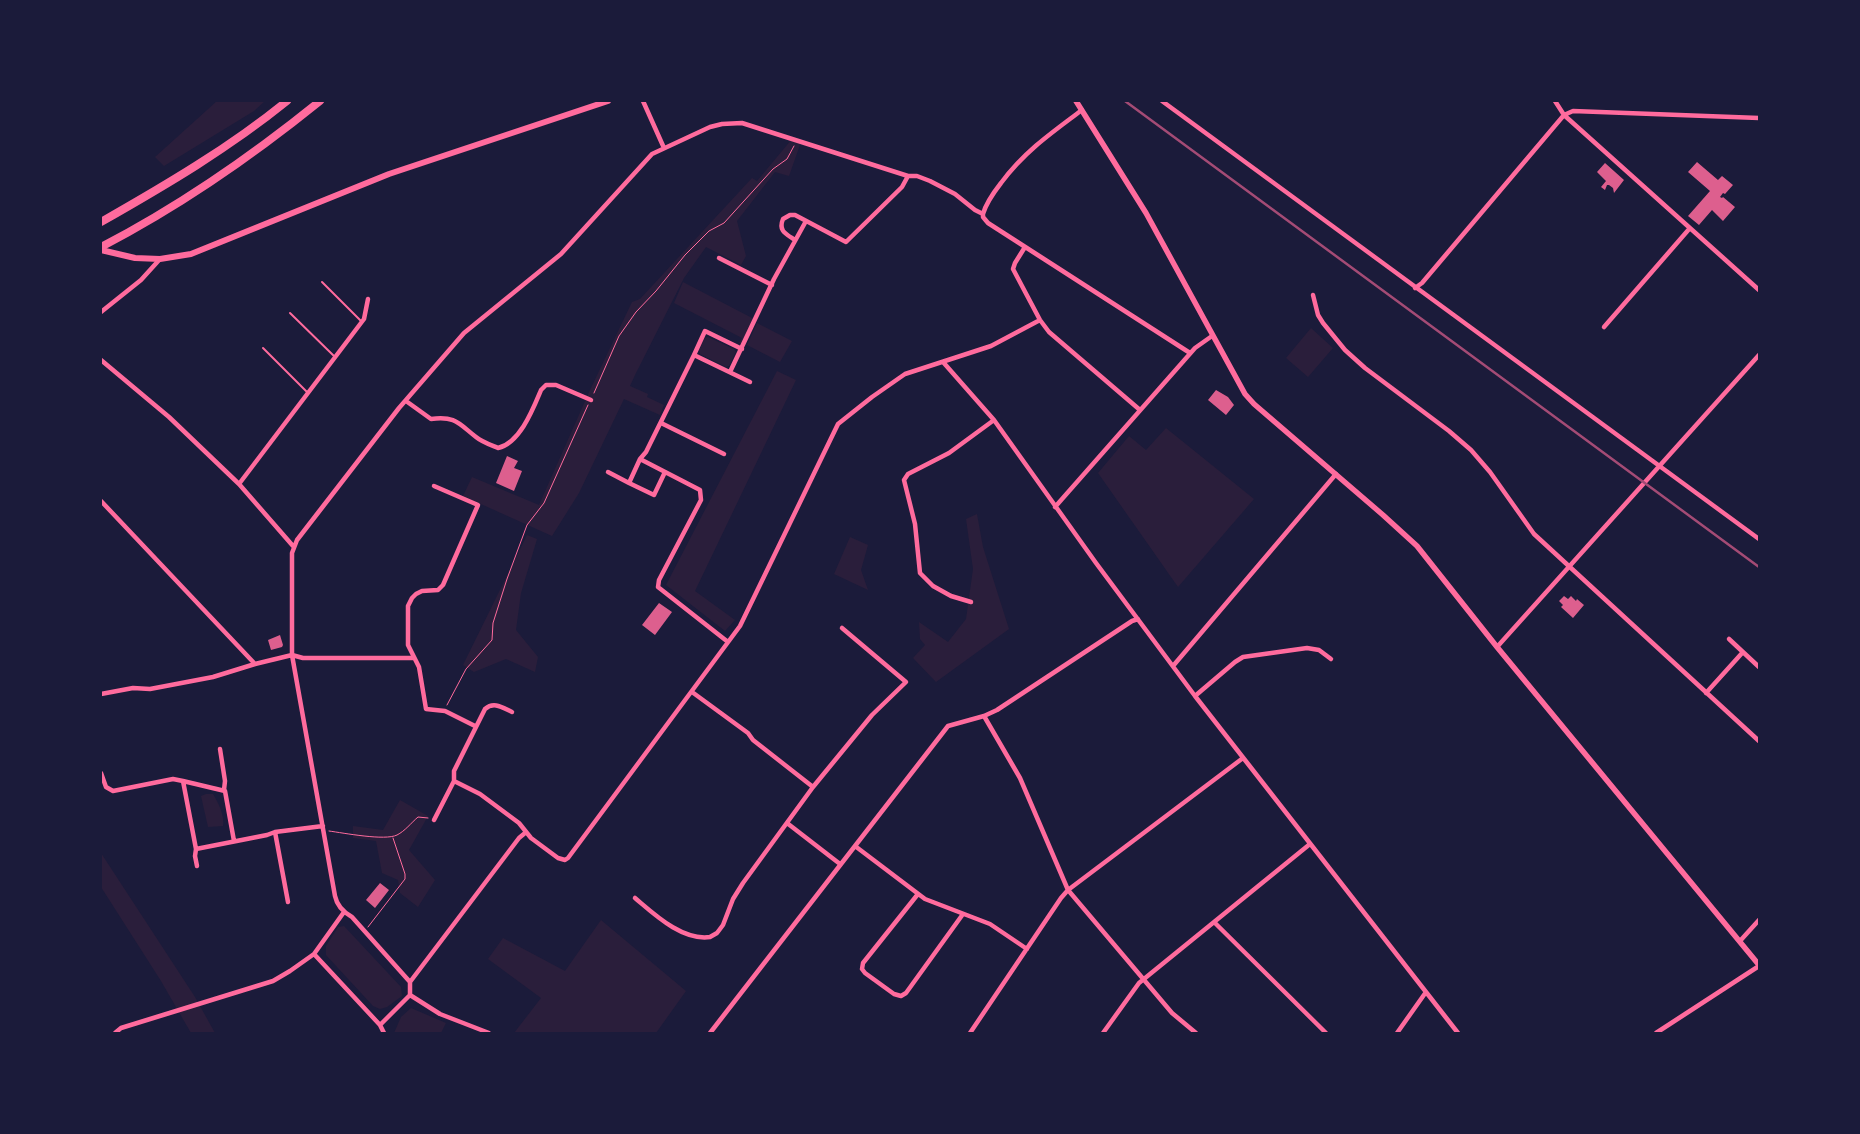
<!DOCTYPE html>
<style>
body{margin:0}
#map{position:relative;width:1860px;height:1134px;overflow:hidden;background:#1b1b3a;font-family:Signika,sans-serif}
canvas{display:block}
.frame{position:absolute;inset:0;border:102px solid #1b1b3a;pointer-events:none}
</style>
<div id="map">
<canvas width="1860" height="1134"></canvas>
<div class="frame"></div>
</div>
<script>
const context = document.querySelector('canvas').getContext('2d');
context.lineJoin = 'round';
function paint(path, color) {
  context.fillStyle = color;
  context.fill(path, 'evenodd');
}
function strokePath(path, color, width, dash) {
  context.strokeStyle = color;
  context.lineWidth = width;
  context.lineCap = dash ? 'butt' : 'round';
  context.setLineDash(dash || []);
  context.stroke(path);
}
paint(new Path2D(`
 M217,101H265L254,111L164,166L155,157Z
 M792,139L801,142L789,176L775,172L737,221L746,256L741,265L706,247L684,278L635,375L630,386L648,394L647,397L664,405L660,415L624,399L579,493L552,536L463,496L472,477L539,505L590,390L632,302L640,299L752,178L757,181Z
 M683,282L754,319L742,344L739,343L742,338L674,303Z
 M757,323L792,341L780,362L747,345Z
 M1311,328L1333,348L1308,377L1286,358Z
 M708,337L734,349L736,352L729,366L726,367L700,354L699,350L705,338Z
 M777,371L796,380L695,591L735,620L725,631L666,585Z
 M1166,428L1254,499L1178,587L1098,473L1129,436L1146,450Z
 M977,514L983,547L1009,629L936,682L913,658L925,645L920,639L919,622L948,642L966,619L973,569L966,519Z
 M527,535L537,539L521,593L516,630L538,657L535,672L506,659L474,672L463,665Z
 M850,537L868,545L861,570L868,590L834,574Z
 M206,794H213C218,802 225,816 223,826L208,827L201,796Z
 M400,800L428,816L409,850L435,880L418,907L400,893L398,880L382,873L376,841L353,838V826L383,830Z
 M101,853L195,997L215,1033H191L161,981L101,887Z
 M601,920L686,991L656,1033H514L541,998L488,959L503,938L565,971Z
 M344,926L401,987L402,996L387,1007L380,1009L373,1006L326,955V946L338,927Z
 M411,1008L446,1023L441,1033H394L401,1017Z`), '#2a1e3b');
paint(new Path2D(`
 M1697,162L1718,180L1722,176L1733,185L1725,194L1723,193L1720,197L1722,198L1723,197L1735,207L1723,221L1712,210L1699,225L1688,216L1710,191L1688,172Z
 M1605,163L1624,180L1614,193L1613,188L1609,185H1607L1605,190L1601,187L1606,181L1597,172Z
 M1216,390L1228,397L1234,405L1226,415L1208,400Z
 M507,456L518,461L514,468L522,471L514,491L496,483Z
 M1564,596L1568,599L1571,596L1576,601L1577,599L1584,605L1573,618L1561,607L1563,605L1559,601Z
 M659,603L672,612L655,635L642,625Z
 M280,635L283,645L282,647L271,650L268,640Z
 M380,883L389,890L375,908L366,900Z`), '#dd5f8e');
strokePath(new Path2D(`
 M594,393L619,336L636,312L656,291L685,255L709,231L724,223L773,169L787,159L794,146
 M447,705L466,669L492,640L493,623L507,579L527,525L544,503L588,405
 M329,831C344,833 385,841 397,835C405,831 411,823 418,817L428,818
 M368,927L405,879V874L393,838`), '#ff6b9d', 1);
strokePath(new Path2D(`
 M322,282L362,322
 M290,313L335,357
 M263,348L308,393`), '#ff6b9d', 2);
strokePath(new Path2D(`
 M643,101L664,148
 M1162,101L1759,539
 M1555,101L1564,115L1759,290
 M983,214V217L988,223L1190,353
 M983,214C986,203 994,192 1001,183C1024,152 1051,133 1082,110
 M795,240C786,234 778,231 783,219L790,215H795L846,242L902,187L908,176
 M1025,247L1015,263L1013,269L1040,320L1049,332L1140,410
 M719,258L772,285
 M1415,288L1422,283L1564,115L1573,111L1759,118
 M1313,295L1318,315L1323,323L1345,350L1365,368L1449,431L1471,450L1490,472L1534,534L1759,741
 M101,312L141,280L160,259
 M1604,327L1690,228
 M694,355L705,331L742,349
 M101,360L169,417L239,484L293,546
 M943,362L994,420L1096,563L1195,696L1458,1033
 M730,372L774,279L806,221
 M406,401L431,419C456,416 458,423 476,437C482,442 491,445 498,448C520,443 533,409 541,390L546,385H556L591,400
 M661,423L724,454
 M640,459L629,483L654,495L665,472
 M608,472L629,483
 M239,484L364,319L368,299
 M434,486L478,505L443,585L438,590L422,591L416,594L412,598L408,606V645L419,667L426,709L445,711L475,726
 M101,501L255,664
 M1055,507L1195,348L1212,336
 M971,602L951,596L933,586L920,573L915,524L904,480L908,474L949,453L994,420
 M1729,639L1759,667
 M728,642L658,587L659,580L701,500L700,490L640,459L646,452L694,355L750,382
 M1497,647L1759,355
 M1173,666L1336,474
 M692,692L748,733L753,740L813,787
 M1706,693L1743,652
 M101,694L133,688L150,689L213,677L255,664L292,655L303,658H414
 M1195,696L1235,662L1243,657L1307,648L1319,650L1331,659
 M984,716L1020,778L1068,890L1172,1013L1196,1033
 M220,749L225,781L224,790
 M101,773L106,787L113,791L173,779L183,781L196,849L267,835L275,832L323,826
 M183,781L225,791L234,841
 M454,781V771L485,709C494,701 503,708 512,712
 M434,820L454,781L480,794L519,823L531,838L558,858L565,860L568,858L740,626L838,424L872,397L905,374L991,346L1040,320
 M787,823L840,864
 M275,832L288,902
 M855,846L925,899L990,924L1027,949
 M196,849L195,856L197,866
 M918,894L863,963L862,969L865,973L894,994L901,996L906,993L963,914
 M635,898C654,914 682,941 710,937L717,933L723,925L733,899L743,883L813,787L872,715L906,682L842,628
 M1214,922L1326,1033
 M1740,941L1759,920
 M314,954L380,1025L384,1033
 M410,982L352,917C343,912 337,906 335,896L292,655V553L297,540L399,408L464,333L561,254L652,154L710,127L722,124L742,123L908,176H917L930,181L955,194L975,210L983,214
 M410,995L440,1014L489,1033
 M380,1025L410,995V982L519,838L525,833
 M115,1033L121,1028L273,981L290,971L314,954L344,912
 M710,1033L948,726L984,716L997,710L1132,621L1138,619
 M970,1033L1061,898L1068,890L1243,758
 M1103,1033L1139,983L1310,844
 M1397,1033L1426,992
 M1656,1033L1759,966`), '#ff6b9d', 4.5);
strokePath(new Path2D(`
 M1076,101L1146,213L1245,394L1254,404L1383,515L1417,546L1497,647L1759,965`), '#ff6b9d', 5.5);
strokePath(new Path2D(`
 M101,250L135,258L160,259L191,254L389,174L608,101`), '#ff6b9d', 6);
strokePath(new Path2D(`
 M101,222C166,185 229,148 287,101
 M101,247C180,206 252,156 320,101`), '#ff6b9d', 8);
strokePath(new Path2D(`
 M1125,101L1759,567`), '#a44b75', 2.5);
</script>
